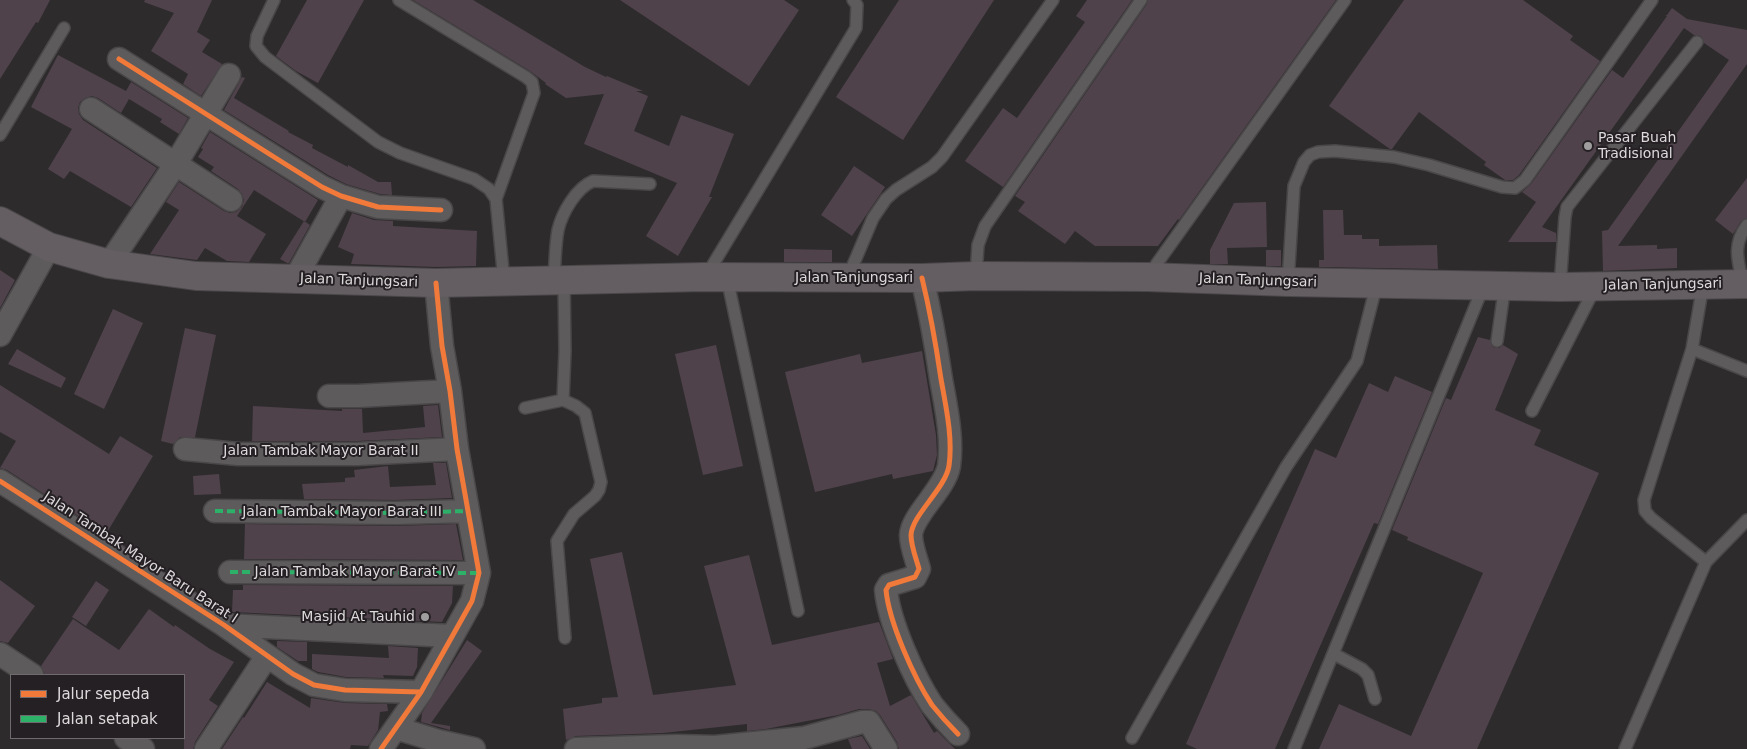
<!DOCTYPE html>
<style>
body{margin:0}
#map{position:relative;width:1747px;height:749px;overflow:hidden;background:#2e2b2d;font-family:"DejaVu Sans",sans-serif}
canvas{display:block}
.legend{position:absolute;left:10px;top:674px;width:175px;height:65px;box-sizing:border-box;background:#252023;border:1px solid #6f6a6d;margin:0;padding:6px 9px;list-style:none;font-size:15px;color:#dddadc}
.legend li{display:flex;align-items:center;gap:10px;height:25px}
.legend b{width:25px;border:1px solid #6f6a6d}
</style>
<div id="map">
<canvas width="1747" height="749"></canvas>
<ul class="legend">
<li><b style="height:6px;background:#f17a3a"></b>Jalur sepeda</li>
<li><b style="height:6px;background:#2db169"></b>Jalan setapak</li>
</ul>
</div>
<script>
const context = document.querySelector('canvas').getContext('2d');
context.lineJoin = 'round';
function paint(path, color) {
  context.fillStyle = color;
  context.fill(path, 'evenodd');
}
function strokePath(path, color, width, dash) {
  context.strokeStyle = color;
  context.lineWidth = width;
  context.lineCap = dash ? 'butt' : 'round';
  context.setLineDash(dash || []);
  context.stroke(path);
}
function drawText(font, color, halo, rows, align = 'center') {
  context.font = font + ' "DejaVu Sans",sans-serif';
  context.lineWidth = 4;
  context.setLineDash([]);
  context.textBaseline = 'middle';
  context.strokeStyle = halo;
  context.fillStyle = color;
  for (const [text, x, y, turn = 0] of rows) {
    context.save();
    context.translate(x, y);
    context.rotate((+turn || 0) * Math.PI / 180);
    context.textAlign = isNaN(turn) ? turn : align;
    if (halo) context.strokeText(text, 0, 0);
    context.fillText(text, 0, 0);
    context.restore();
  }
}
paint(new Path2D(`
 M0,0H50L38,23L36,22L0,79Z
 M145,0H212L197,32L210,40L202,52L222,64L201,96L183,84L188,74L151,51L174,13L144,2Z
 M307,0H364L318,83L296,71L276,56Z
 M413,0H473L585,67L606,77L607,76L643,91H636L648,96L634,131L669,146L681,115L734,134L709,197H712L678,256L646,236L677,183L584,144L604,94L566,98L545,84L546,83L530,71Z
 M620,0H784L799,10L749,86Z
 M899,0H994L903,140L836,97Z
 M1087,0H1132L1003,187L965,161L1003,108L1017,118L1085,22L1076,16Z
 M1148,0H1336L1179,220L1178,219L1158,246H1095L1075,231L1065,244L1018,211L1025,202L1015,196L1147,4Z
 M1404,0H1523L1573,36L1570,40L1600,61L1519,175L1513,180H1505L1484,165L1486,162L1419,112L1392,149H1390L1329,106Z
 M1672,8L1687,19L1747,30V64L1618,246L1657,245V249L1677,248V268L1603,271L1602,231L1608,230L1729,60L1704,43L1701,36L1694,35L1684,28L1542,227L1556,233V242H1508L1536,202L1522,192L1531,184L1612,70L1623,78L1667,16L1665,15H1667Z
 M58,55L126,91L131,82L188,118L179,134L160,122L162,119L129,99L121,113L98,98L92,96L85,98L80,102L78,108L79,114L83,120L157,168L131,207L70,171L64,179L48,169L72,129L31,107Z
 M242,77L245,78L234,98L289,131L288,132L313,145L312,148L348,167V165L378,182H391L392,195L380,194L346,184L328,175L224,110Z
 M210,132L318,200L305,222L254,190L237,216L266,234L249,262L227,261L205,248L197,260L150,254L179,210L166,202L179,182L224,211L230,213L236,212L242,207L244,200L242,194L238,189L211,171L214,167L198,157L203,149L201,148Z
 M854,166L885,187L852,236L821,215Z
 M1747,178V218L1741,221L1733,234L1715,220Z
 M1266,202L1267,247L1227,248L1228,264H1210V250L1234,203Z
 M1323,210H1343L1344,235H1362V239H1379V246L1437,245L1438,269L1319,267V260H1324Z
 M352,213L374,220L393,221V226L477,231L476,266L436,267L351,264L354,254L338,247Z
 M304,221L310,225L289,263H287L280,259Z
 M784,249L832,250V262H784Z
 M1266,250H1281V266H1266Z
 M0,270L15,280L0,308Z
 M113,309L143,323L104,409L74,394Z
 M185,328L216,335L195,437H180L173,444L161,441Z
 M1478,337L1490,340L1493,347L1499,348L1503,345L1518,354L1495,410L1541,430L1534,445L1599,473L1477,749H1319L1339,704L1411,736L1483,573L1407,540L1408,537L1392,530L1446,398L1451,400Z
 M716,345L743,466L703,475L675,354Z
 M17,349L66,378L61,388L8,364Z
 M922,351L936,435L937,455L933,471L893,479L892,474L815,492L785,372L860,354L862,363Z
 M1395,376L1432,392L1378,524L1374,523L1275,749H1197L1186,744L1315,449L1336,458L1369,383L1388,392Z
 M0,385L109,454L120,436L153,456L106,534L7,470L0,468L16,441L0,432Z
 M438,405L442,437L357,441H252L253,406L342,411V409H362L363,433L425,427L423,406Z
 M433,463H446L452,498L395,500L304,499L302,484L345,482V478L355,477L354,470L388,466L390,487L436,485Z
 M219,474L221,494L194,495L193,476Z
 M245,524L395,526L456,524L463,560L244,559Z
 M622,552L653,695L736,685L704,566L749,555L772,645L879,622L893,659L877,663L890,706L911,695L934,733L937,731L955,749H899L897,742L880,715L876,711L869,709H859L838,715L766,729L747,731V724L663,733L576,736L566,740L563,709L602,703V698L618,697L590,559Z
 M0,580L35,606L8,643L0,641Z
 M96,581L109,590L86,626L72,617Z
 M243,585L453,586L452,603L442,622L232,612L233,590H243Z
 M149,609L174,627L175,625L210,649L234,662L209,700L218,706L195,742L193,749H184V675H45L41,666L73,619L119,650Z
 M467,640L482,651L431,723L450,726V730L421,722L422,713Z
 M277,641L307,642V661H298L277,647Z
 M388,646L418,648L417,667L413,676L383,675L384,678L346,677L318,672L312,669V654L389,658Z
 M267,682L310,708L311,698L345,703L387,704L388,711L380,712L378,730L368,746L351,745L350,749H222L243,717L244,718Z
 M862,736L870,749H852L848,739Z`), '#4f424b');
const lane = new Path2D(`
 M274,0L257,36L256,46L265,57L378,142L400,153L474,179L489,189L496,199L504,281
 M399,0L526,77L532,82L534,93L496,199
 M0,135L64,28
 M706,276L856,28L857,5L853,0
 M976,276L978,245L985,226L1141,0
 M1148,276L1345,0
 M848,277L873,218L886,199L896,190L932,167L942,157L1053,0
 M727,278L798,611
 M554,281C555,265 555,246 558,230C562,213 576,188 593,181L650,184
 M1288,282L1294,186L1304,162L1310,155L1318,152L1335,151L1394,157L1429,165L1502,187L1515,188L1525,180L1652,0
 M1743,284C1738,261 1732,245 1747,225
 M1560,287L1565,217L1567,207L1697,42
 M1497,341L1505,285
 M1692,349L1747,371
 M563,400L576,406L585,413L601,482L599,490L595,496L574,514L557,541L565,638
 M525,408L563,400L565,351L564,281
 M1532,411L1595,288
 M1706,562L1747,520
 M1334,654L1362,669L1368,675L1375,699
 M1132,738L1286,467L1357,361L1377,283
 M1294,749L1484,285
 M1625,749L1706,562L1651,518L1645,511L1644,500L1692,349L1703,285`);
const street = new Path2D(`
 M119,59L282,162L322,187L341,196L378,207L441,210
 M91,109L231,200
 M109,264L175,165L229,75
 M922,278C930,311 936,345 941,379C946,407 953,438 949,466C945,489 912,515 911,535C911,546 916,558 919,569L915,577L889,585L886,590C889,622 914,678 932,705C940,715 949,725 958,734
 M295,279L341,196
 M0,335L49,247
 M329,396H358L450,391
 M185,449L238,454H357L457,449
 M0,481L224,625L293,674L314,685L345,690L421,692
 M215,511L395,513L468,511
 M230,572L479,573
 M224,625L452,636
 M0,654L32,675
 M396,728L438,741L474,749
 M126,738L143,749
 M206,749L267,656
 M381,749L421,692L472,601L479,573L457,449L450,391L442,346L436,283
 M576,749L677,746L715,747L804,738L862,722H869L886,749`);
const secondary = new Path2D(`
 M0,221L49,247L109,264L196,276L436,283L705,277L922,278L976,276L1147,277L1288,282L1560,287L1747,284`);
strokePath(lane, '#4a4749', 14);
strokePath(street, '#4a4749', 25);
strokePath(secondary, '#4a4749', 30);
strokePath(lane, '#5e5b5d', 11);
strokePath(street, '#5e5b5d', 22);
strokePath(secondary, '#645e63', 28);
strokePath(new Path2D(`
 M215,511L395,513L468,511
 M230,572L479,573`), '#2db169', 4, [8, 4]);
strokePath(new Path2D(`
 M119,59L282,162L322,187L341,196L378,207L441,210
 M922,278C930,311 936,345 941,379C946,407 953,438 949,466C945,489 912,515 911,535C911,546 916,558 919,569L915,577L889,585L886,590C889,622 914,678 932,705C940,715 949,725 958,734
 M0,481L224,625L293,674L314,685L345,690L421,692
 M381,749L421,692L472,601L479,573L457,449L450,391L442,346L436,283`), '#f17a3a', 5);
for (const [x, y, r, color] of [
 [1588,146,5,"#a09d9f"],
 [425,617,5,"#a09d9f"]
]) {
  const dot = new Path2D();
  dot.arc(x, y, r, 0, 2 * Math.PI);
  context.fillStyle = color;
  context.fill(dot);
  strokePath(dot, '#252023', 2);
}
drawText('14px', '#dddadc', '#252023', [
 ["Pasar Buah",1598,138],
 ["Tradisional",1598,154],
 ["Masjid At Tauhid",415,617,"right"]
], 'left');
drawText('14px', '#dddadc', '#252023', [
 ["Jalan Tanjungsari",854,278],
 ["Jalan Tanjungsari",359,281,2],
 ["Jalan Tanjungsari",1258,281,2],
 ["Jalan Tanjungsari",1663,285,-1],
 ["Jalan Tambak Mayor Barat II",321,451],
 ["Jalan Tambak Mayor Barat III",342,512],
 ["Jalan Tambak Mayor Baru Barat I",140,558,33],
 ["Jalan Tambak Mayor Barat IV",355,572]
]);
</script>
